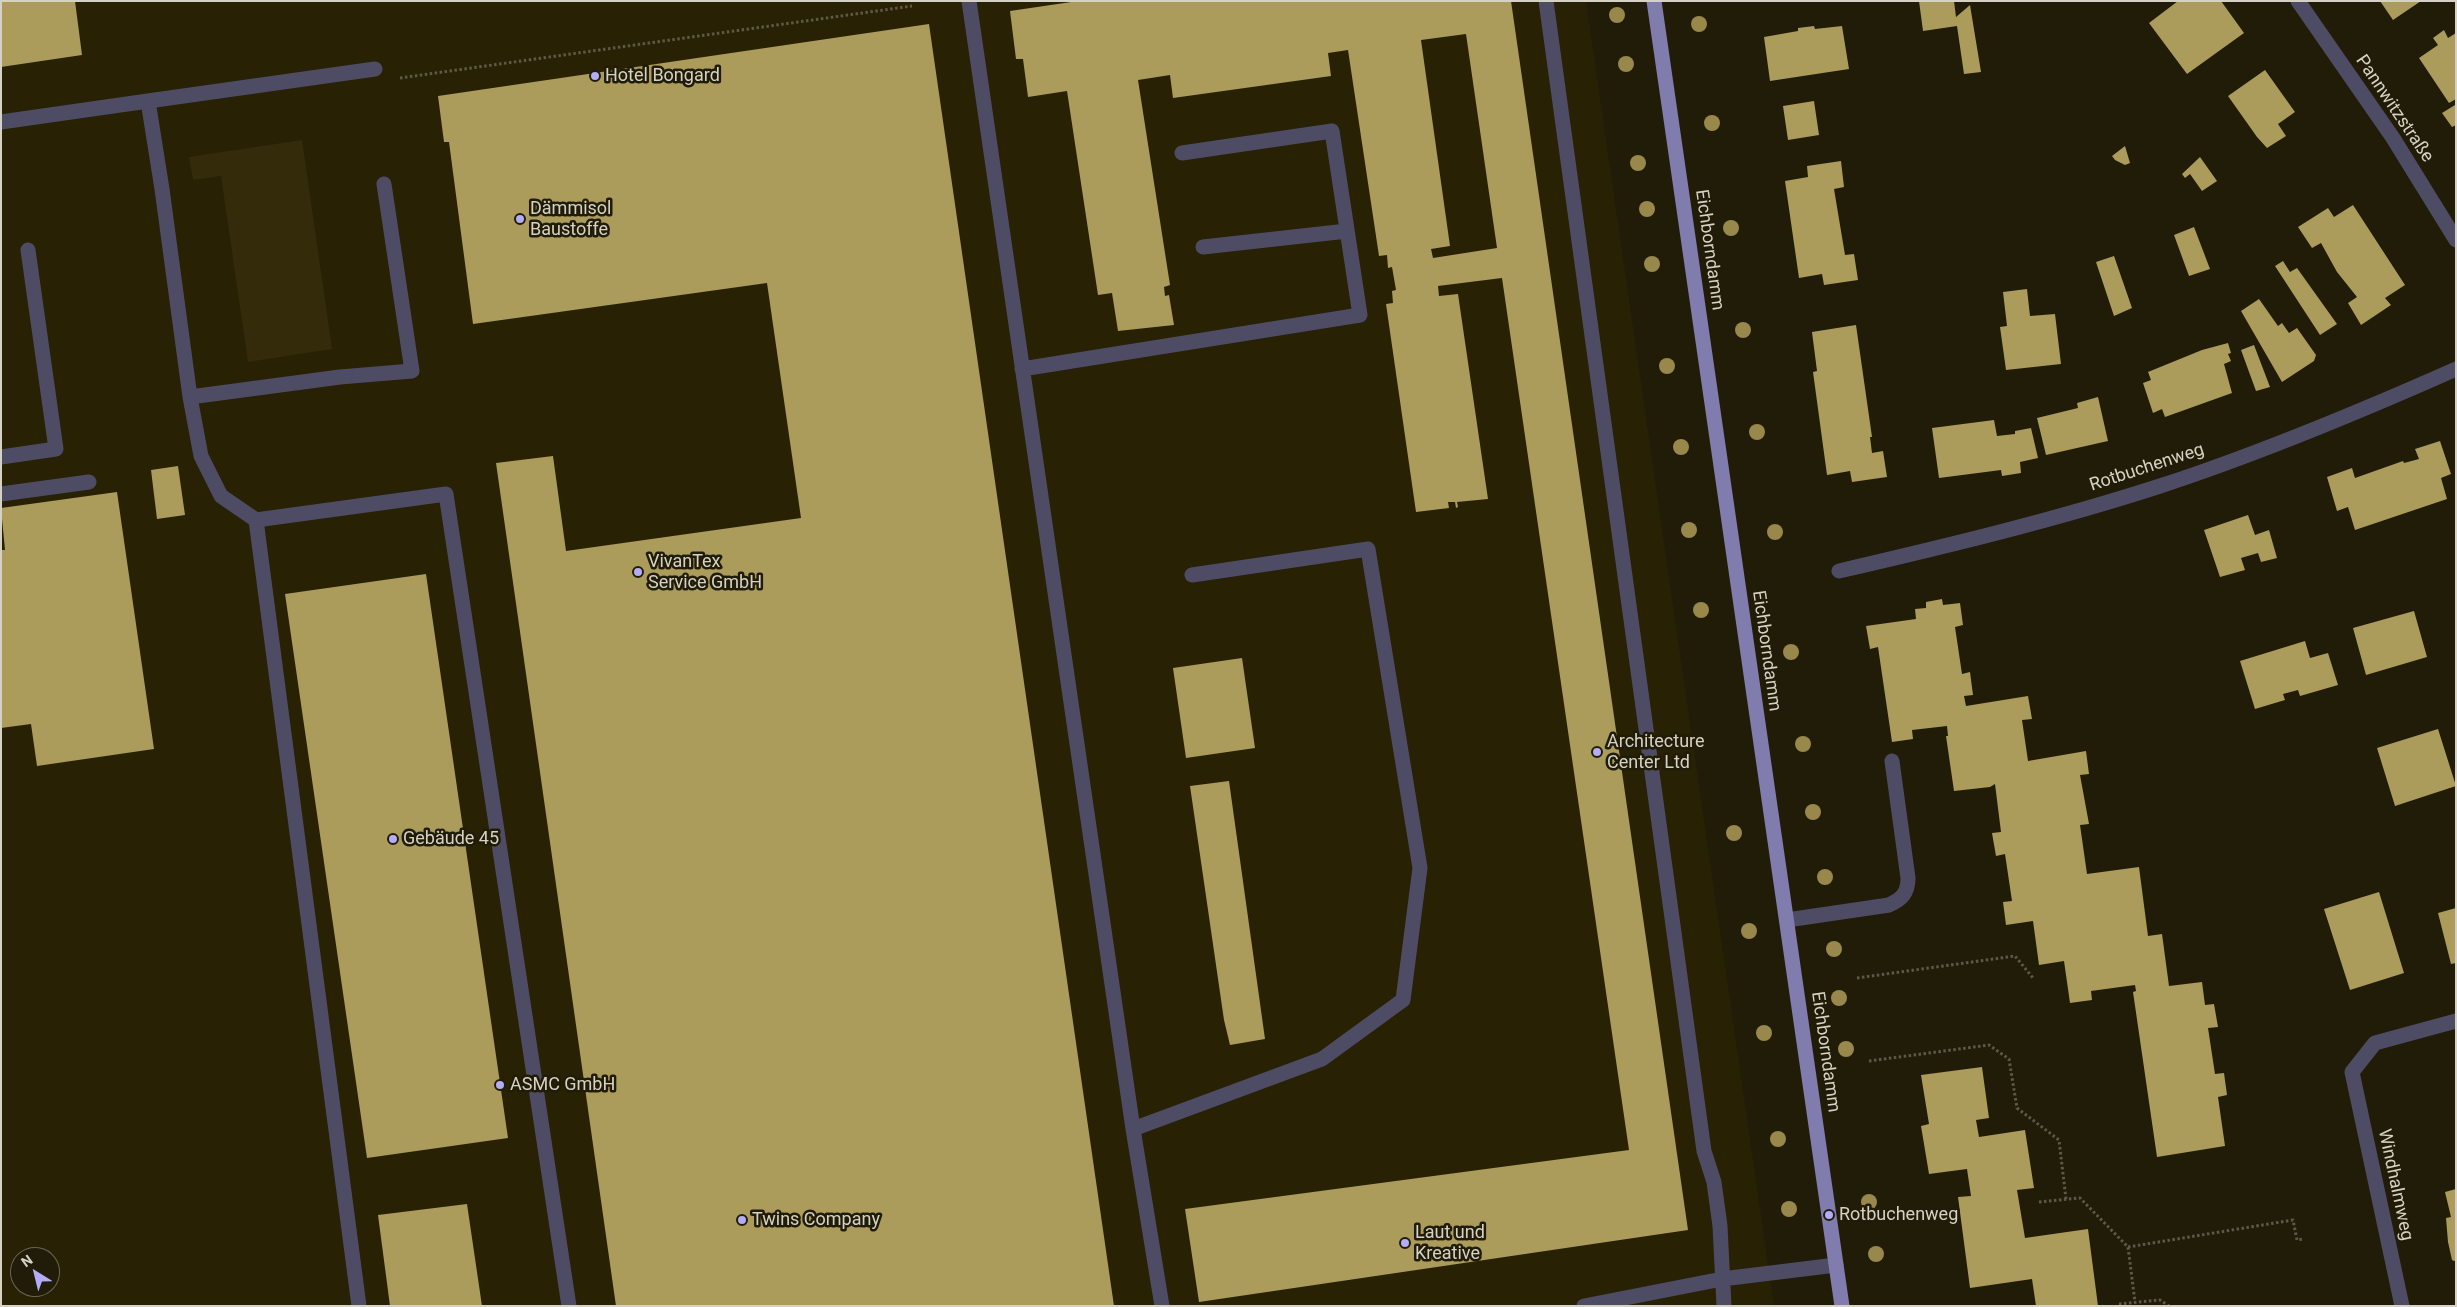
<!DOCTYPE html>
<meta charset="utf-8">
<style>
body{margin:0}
#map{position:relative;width:2457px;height:1307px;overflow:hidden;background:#211c07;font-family:Roboto,sans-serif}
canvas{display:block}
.frame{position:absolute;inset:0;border:2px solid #d5d2c5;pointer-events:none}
.north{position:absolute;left:10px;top:1247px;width:50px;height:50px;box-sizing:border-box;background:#211c07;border:1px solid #696553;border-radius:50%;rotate:324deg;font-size:14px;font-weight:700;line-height:20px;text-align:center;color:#d5d2c5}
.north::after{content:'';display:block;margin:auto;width:18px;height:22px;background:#b3acf9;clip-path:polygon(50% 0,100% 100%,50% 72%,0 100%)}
</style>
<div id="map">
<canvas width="2457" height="1307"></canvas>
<div class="frame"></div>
<div class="north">N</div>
</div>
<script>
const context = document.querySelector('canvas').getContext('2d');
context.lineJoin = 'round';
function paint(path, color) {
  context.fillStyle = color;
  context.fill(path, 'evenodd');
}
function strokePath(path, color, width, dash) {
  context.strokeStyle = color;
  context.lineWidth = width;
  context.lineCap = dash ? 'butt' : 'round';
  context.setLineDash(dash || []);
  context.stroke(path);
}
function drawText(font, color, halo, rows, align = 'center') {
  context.font = font + ' Roboto,sans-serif';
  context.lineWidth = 5;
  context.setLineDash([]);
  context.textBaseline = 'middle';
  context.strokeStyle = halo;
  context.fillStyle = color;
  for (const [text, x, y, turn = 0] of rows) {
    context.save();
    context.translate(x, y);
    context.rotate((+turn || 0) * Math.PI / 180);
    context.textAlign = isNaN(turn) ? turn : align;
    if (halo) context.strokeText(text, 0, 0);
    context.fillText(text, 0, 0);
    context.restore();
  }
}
paint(new Path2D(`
 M1,1H1586L1774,1306H1ZM20,1257H50V1287H20Z`), '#282104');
paint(new Path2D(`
 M302,140L332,349L248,362L221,176L193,180L189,157Z`), '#342b0a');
paint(new Path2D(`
 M1,1H75L82,55L1,67Z
 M1078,1H1511L1688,1230L1199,1302L1185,1209L1629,1150L1502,278L1438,286L1439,296L1458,294L1488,499L1457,502L1458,507L1456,508L1455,502H1448L1449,508L1416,512L1386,304L1393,303L1392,291L1396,290L1392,267L1388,268L1387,255L1379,256L1348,50L1328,53L1331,76L1173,98L1170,75L1138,80L1170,285L1164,287L1165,296L1169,295L1174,325L1118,331L1112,293L1098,295L1067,91L1028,97L1023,59H1016L1010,11ZM1466,34L1497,248L1433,258L1431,249L1450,246L1421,40Z
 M1919,1H1954L1956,17L1970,5L1981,72L1964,74L1957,26L1923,31Z
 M2178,1H2221L2244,33L2187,74L2149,23Z
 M2380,1H2421L2393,20Z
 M929,24L1114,1306H616L496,463L553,456L566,551L801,518L767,283L473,324L449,142H444L438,96Z
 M1814,26L1815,29L1842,26L1849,69L1770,81L1764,37L1798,31V28Z
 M2444,30L2448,38L2456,33V99L2449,103L2419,58L2438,45L2433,38Z
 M2265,70L2295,112L2278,124L2286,136L2267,148L2257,137L2228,96Z
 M1814,101L1819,135L1788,140L1783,106Z
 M2455,105L2456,125L2452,127L2442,113Z
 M2125,146L2130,163L2125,165L2115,160L2112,156Z
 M2200,157L2217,181L2202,191L2190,174L2185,178L2182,174Z
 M1841,161L1844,187L1834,189L1845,255L1854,254L1858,280L1824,285L1822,274L1799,278L1785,181L1808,177L1807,166Z
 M2353,205L2405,285L2385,298L2391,305L2361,325L2348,303L2357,297L2337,272L2321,243L2312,248L2298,227L2328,208L2334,217Z
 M2194,227L2210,269L2189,276L2174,235Z
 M2114,256L2132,308L2114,316L2096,262Z
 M2283,261L2290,272L2297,268L2337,324L2320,335L2275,266Z
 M2027,289L2030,316L2055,314L2061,364L2006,370L2000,327L2007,326L2003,292Z
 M2259,299L2278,326L2282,323L2289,333L2297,328L2316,355L2314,361L2282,382L2241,311Z
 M1856,325L1872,437H1870L1872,453L1883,451L1887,477L1852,482L1850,471L1827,475L1813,372L1817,371L1812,332Z
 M2228,343L2231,353L2228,354L2231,361L2224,364L2232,393L2165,417L2162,409L2153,413L2143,383L2151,380L2148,372L2202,350Z
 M2254,345L2270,387L2256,391L2241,350Z
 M2098,397L2108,441L2046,455L2037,418L2078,408L2077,403Z
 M1994,420L1997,436L2015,434V431L2031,428L2038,458L2020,462L2021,473L2002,476L2001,470L1939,478L1932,428Z
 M2440,441L2451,474L2441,478L2447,499L2355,530L2348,507L2337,511L2327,477L2352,468L2355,478L2403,461L2404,463L2419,459L2415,449Z
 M178,466L185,515L157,519L151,470Z
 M117,492L154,749L37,766L31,724L1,728V550H5L1,508Z
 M2248,515L2255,535L2269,530L2277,558L2261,562L2258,553L2241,558L2245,570L2220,577L2204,530Z
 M426,574L508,1138L367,1158L285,594Z
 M1942,599L1943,605L1960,603L1963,625L1955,627L1962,674L1970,672L1973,695L1964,696L1966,706L2028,696L2032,719L2022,720L2028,761L2086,751L2089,774L2080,775L2089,824L2080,825L2087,874L2139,867L2148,936L2162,934L2169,986L2202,982L2205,1005L2214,1004L2218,1027L2208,1028L2215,1074L2224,1073L2227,1095L2218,1097L2225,1146L2157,1157L2133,992L2136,991L2135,985L2091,991L2092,1000L2070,1003L2064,961L2039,965L2033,921L2006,925L2003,902L2012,901L2005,854L1996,856L1992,833L2001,832L1995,784L1990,787L1954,791L1946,736H1948L1947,726L1912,730L1913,739L1892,742L1878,647L1870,649L1866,626L1916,619L1915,609L1926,608V602Z
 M2414,611L2427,657L2366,675L2353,628Z
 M2305,641L2310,658L2328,653L2338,685L2300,696L2298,690L2283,694L2285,700L2255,709L2240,661Z
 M1242,658L1255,748L1186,758L1173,668Z
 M2438,729L2456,786L2395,806L2377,748Z
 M1229,781L1265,1039L1230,1045L1224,1020L1190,786Z
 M2379,892L2404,973L2350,990L2324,909Z
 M2456,908V963L2451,964L2438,913Z
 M1982,1067L1989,1118L1976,1120L1979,1137L2025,1130L2034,1188L2017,1190L2025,1238L2088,1229L2098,1306H2036L2032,1279L1970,1288L1958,1197L1971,1196L1967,1169L1929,1174L1921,1126L1929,1124L1921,1075Z
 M2456,1189V1260L2454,1261L2452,1260L2448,1242L2446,1218L2451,1217L2445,1192Z
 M467,1204L482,1306H390L378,1215Z`), '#ac9c5b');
strokePath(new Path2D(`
 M400,78L912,6
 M1857,978L2015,956L2033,978
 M1869,1061L1989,1045L2009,1059L2017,1108L2059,1140L2066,1199
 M2039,1202L2080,1198L2128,1247L2135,1302
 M2128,1247L2293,1220L2297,1240L2303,1239
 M2119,1304L2160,1300L2169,1306`), '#5e5947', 3, [2.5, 2.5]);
strokePath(new Path2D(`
 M969,1L1133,1129L1162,1306
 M1546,1L1704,1151L1714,1182L1720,1226L1724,1306
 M2298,1L2393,138L2456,240
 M148,101L375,69
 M1,122L148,101L162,189L190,397L201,456L221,496L256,520L446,494L569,1306
 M1203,247L1347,231
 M1022,369L1360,315L1332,131L1182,153
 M190,397L340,377L412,371L384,184
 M1,457L56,449L28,250
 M1,494L89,482
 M256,520L359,1306
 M1839,571C1947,546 2055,520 2160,486C2261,453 2359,412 2456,369
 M1787,920L1889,905C1902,899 1908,893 1908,878L1892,761
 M1133,1129L1322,1059L1403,1000L1420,868L1368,549L1192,575
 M1584,1306L1722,1279L1836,1265
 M2402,1306L2352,1072L2375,1043L2456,1021`), '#4e4c64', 15);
strokePath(new Path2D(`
 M1654,1L1842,1306`), '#807cad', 15);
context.fillStyle = '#98884c';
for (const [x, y] of [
 [1617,15],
 [1699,24],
 [1626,64],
 [1712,123],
 [1638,163],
 [1647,209],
 [1731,228],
 [1652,264],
 [1743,330],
 [1667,366],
 [1757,432],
 [1681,447],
 [1689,530],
 [1775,532],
 [1701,610],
 [1791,652],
 [1803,744],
 [1813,812],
 [1734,833],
 [1825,877],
 [1749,931],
 [1834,949],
 [1839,998],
 [1764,1033],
 [1846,1049],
 [1778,1139],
 [1869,1202],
 [1789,1209],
 [1876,1254]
]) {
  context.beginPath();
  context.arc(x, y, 8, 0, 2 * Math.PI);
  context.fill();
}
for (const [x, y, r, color] of [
 [595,76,5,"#b3acf9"],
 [520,219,5,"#b3acf9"],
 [638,572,5,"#b3acf9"],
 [1597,752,5,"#b3acf9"],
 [393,839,5,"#b3acf9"],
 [500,1085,5,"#b3acf9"],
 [1829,1215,5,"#b3acf9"],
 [742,1220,5,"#b3acf9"],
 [1405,1243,5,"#b3acf9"]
]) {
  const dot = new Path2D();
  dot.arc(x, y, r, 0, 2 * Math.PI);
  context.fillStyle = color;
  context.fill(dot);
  strokePath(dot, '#211c07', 2);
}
drawText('18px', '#d5d2c5', '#211c07', [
 ["Hotel Bongard",605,76],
 ["Dämmisol",530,209],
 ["Baustoffe",530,230],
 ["VivanTex",648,562],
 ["Service GmbH",648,583],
 ["Architecture",1607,742],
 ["Center Ltd",1607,763],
 ["Gebäude 45",403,839],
 ["ASMC GmbH",510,1085],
 ["Rotbuchenweg",1839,1215],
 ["Twins Company",752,1220],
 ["Laut und",1415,1233],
 ["Kreative",1415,1254]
], 'left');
drawText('18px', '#d5d2c5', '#211c07', [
 ["Pannwitzstraße",2394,109,56],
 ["Eichborndamm",1709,250,82],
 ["Rotbuchenweg",2147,468,-18],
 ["Eichborndamm",1766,651,82],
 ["Eichborndamm",1825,1052,82],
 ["Windhalmweg",2395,1185,78]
]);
</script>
